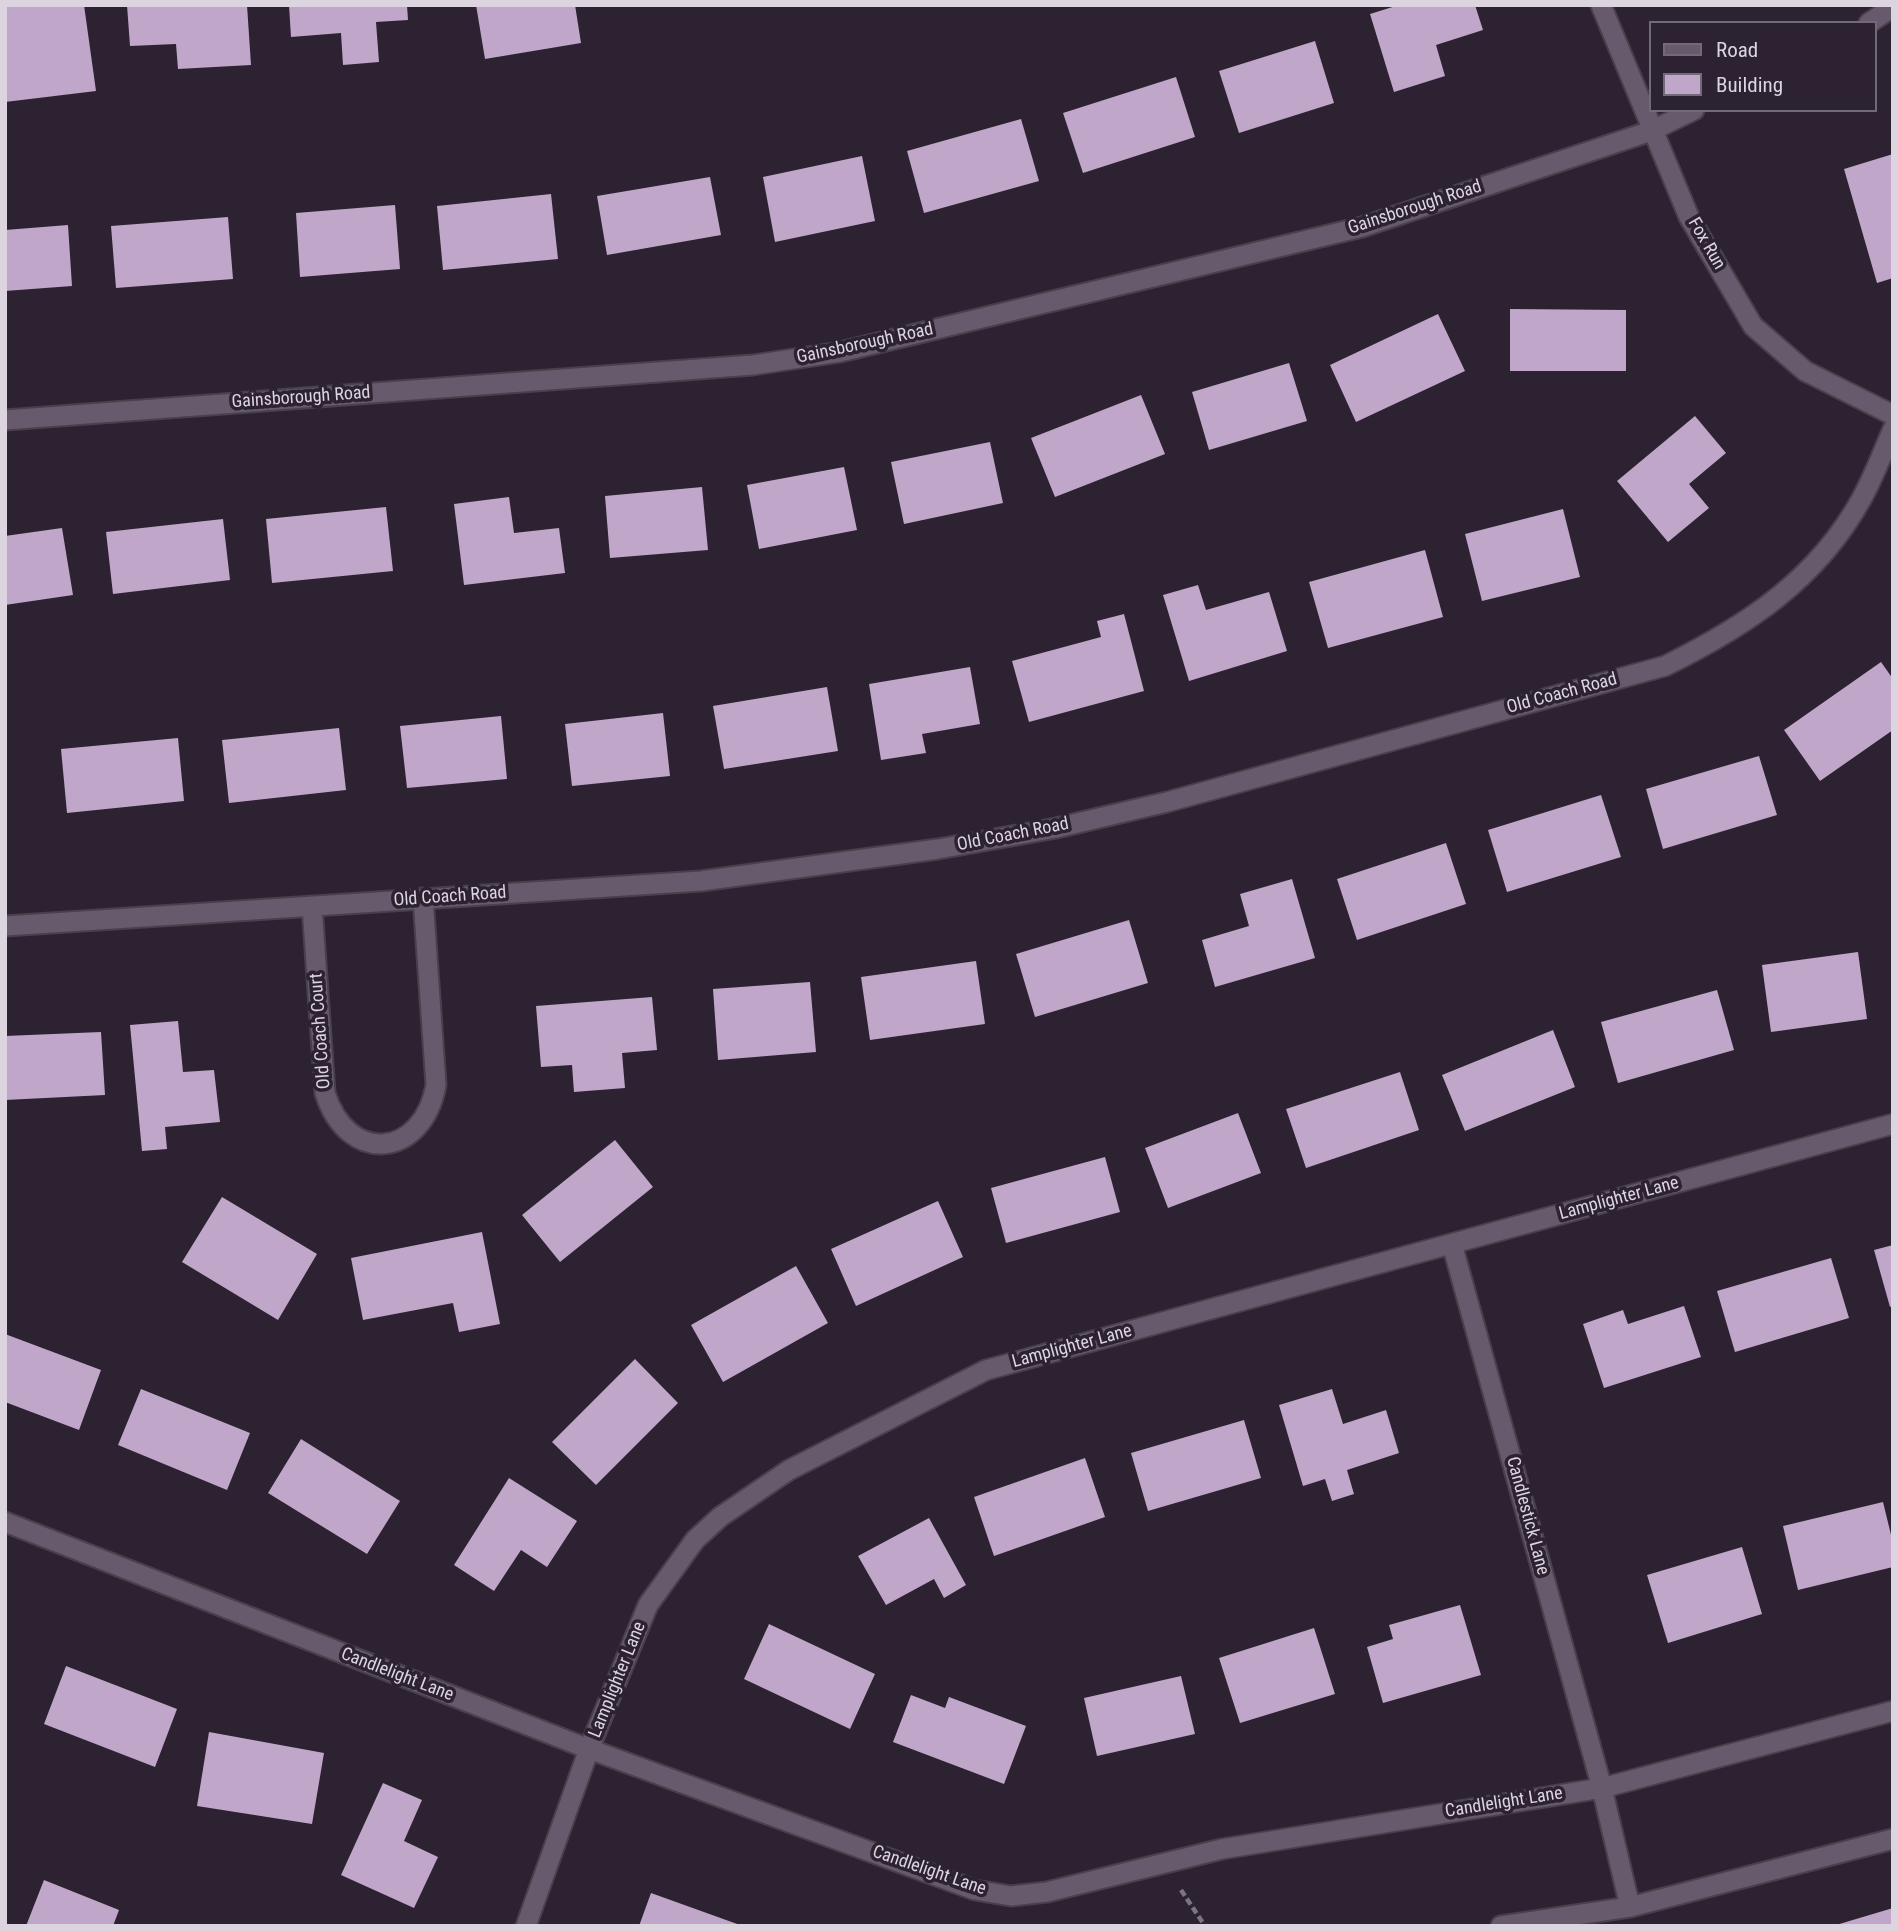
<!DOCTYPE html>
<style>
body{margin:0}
#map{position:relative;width:1898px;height:1931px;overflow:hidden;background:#2d2231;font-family:"Roboto Condensed",sans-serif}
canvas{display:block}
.frame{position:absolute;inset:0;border:7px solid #dcd5df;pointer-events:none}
.legend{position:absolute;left:1649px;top:21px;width:228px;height:91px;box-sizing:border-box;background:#2d2231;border:2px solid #736a77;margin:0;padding:9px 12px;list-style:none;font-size:21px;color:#dcd5df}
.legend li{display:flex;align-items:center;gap:14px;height:35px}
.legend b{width:35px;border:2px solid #736a77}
</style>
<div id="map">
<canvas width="1898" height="1931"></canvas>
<div class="frame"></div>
<ul class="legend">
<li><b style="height:9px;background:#675a6c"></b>Road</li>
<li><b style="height:19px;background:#c0a6c9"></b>Building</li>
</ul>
</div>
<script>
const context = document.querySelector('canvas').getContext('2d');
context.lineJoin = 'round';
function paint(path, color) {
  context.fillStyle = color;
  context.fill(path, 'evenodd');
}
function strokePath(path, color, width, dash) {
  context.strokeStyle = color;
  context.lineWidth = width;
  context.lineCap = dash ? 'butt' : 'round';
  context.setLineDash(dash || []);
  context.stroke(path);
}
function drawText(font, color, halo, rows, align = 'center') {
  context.font = font + ' "Roboto Condensed",sans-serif';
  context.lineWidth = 7;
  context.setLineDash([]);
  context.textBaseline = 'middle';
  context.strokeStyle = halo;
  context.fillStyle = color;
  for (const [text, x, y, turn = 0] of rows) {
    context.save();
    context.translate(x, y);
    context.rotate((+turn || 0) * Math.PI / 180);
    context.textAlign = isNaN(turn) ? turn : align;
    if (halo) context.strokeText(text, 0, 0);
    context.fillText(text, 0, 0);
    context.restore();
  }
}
paint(new Path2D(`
 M5,5H84L96,91L5,102Z
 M127,5H247L251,65L178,69L176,44L130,46Z
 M289,5H407L408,20L376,22L379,62L343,65L341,33L291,37Z
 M476,5H575L581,43L485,59Z
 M1399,5H1475L1483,30L1436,45L1445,76L1394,92L1370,14Z
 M1315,41L1334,103L1239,133L1219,71Z
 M1176,77L1195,137L1083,173L1063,113Z
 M1021,119L1039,181L924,213L907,151Z
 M1893,154V278L1877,283L1844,169Z
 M862,156L875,221L775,242L763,177Z
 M710,177L721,235L607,255L597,196Z
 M551,194L558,259L443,270L437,206Z
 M395,205L400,269L300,277L296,213Z
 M228,217L233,279L116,288L111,226Z
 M68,225L72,286L5,291V230Z
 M1510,309L1626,310V371H1510Z
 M1438,314L1465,371L1356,422L1330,365Z
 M1289,363L1307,421L1209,450L1192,392Z
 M1141,395L1165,454L1055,497L1031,438Z
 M1695,416L1726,453L1689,484L1709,508L1668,542L1617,481Z
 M990,442L1003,503L904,524L891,462Z
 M844,467L857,530L759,549L747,485Z
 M702,487L708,550L610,558L605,496Z
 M509,497L514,533L559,528L565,573L464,585L454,504Z
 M386,507L393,571L272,583L266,519Z
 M1563,509L1580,577L1482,601L1465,534Z
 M223,519L230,580L113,594L106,532Z
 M62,528L73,595L5,605V536Z
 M1425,550L1443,617L1328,648L1309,582Z
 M1198,585L1206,610L1269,592L1287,651L1189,681L1163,595Z
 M1124,614L1144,691L1029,722L1012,661L1101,637L1097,621Z
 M1881,662L1893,679V730L1820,781L1784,730Z
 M970,667L980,724L922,734L926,753L881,760L869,684Z
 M827,687L838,751L724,769L713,706Z
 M663,713L670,776L572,786L565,724Z
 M501,716L507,779L407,788L400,726Z
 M339,728L346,790L229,803L222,740Z
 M178,738L184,801L67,813L61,749Z
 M1759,756L1777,815L1663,849L1646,789Z
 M1601,795L1621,857L1507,892L1488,830Z
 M1446,843L1466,904L1357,940L1337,879Z
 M1292,879L1315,958L1215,987L1202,940L1249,926L1240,894Z
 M1129,920L1148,983L1035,1017L1016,954Z
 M1858,952L1867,1019L1771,1032L1762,965Z
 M976,961L985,1024L870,1040L861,977Z
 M810,982L816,1052L718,1060L713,989Z
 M1717,990L1734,1050L1618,1083L1601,1022Z
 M652,997L657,1050L622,1053L625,1088L574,1092L572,1065L541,1067L536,1006Z
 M178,1021L183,1072L214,1070L220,1122L165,1127L167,1149L142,1151L130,1025Z
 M1553,1030L1575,1087L1465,1131L1442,1075Z
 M101,1032L105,1095L5,1100V1036Z
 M1400,1072L1419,1130L1306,1168L1286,1109Z
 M1238,1113L1261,1173L1168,1208L1145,1148Z
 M615,1140L653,1187L560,1262L522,1215Z
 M1105,1157L1120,1212L1006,1243L991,1188Z
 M222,1197L317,1254L278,1320L182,1262Z
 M938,1201L963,1257L856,1306L831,1249Z
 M482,1232L500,1324L459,1332L453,1303L363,1320L351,1258Z
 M1893,1245V1306L1890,1307L1874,1250Z
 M1831,1258L1849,1318L1735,1352L1717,1291Z
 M796,1266L828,1323L723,1382L691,1325Z
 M1684,1306L1701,1357L1604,1388L1583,1324L1623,1310L1628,1324Z
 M5,1334L101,1370L79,1430L5,1402Z
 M635,1359L678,1403L596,1485L552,1442Z
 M141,1389L250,1433L227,1490L118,1445Z
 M1332,1389L1343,1424L1386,1410L1399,1453L1347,1470L1354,1494L1332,1501L1325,1479L1303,1486L1279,1405Z
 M1244,1420L1261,1478L1148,1511L1131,1453Z
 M301,1439L400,1501L367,1554L268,1493Z
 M1085,1458L1105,1517L994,1556L974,1497Z
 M509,1478L577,1521L547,1567L521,1550L494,1591L454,1565Z
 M1883,1502L1893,1543V1567L1798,1590L1783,1526Z
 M929,1518L966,1585L944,1598L934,1579L886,1605L858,1556Z
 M1742,1547L1762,1614L1668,1643L1647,1575Z
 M1460,1605L1481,1675L1383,1703L1367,1647L1393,1639L1389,1625Z
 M769,1624L875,1674L850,1729L744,1679Z
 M1314,1628L1335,1694L1240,1723L1219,1658Z
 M66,1666L177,1709L155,1767L44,1724Z
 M1181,1676L1195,1734L1097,1756L1084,1698Z
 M911,1695L945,1708L949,1697L1026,1726L1004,1784L893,1742Z
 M209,1732L324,1753L312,1824L197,1806Z
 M383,1783L422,1800L404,1841L438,1857L414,1908L341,1875Z
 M44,1880L119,1910L113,1926H26Z
 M651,1893L740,1925V1926H639Z
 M1893,1908V1926H1836V1925Z`), '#c0a6c9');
const service = new Path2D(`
 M1602,1788L1630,1907
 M1501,1926L1630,1907L1893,1839`);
const minor = new Path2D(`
 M1601,5L1689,217L1753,326L1805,371L1893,415
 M312,906L325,1093C348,1166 423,1158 436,1085L423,898
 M5,926L701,881L938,849L1056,828L1167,802L1665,666C1746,626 1817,580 1862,498C1874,476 1883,452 1893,429
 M1452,1244L1602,1788
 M5,1522L589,1749L975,1890L1011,1896L1047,1892L1222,1849L1602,1788L1893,1711
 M526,1926L589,1749L648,1605L695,1540L720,1517L789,1470L986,1370L1893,1124`);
const tertiary = new Path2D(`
 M1869,23L1893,7
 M5,420L753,365L840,352L1362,227L1651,131L1694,110`);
strokePath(service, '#49404c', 23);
strokePath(minor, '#49404c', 23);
strokePath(tertiary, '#49404c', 23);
strokePath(new Path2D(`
 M1181,1890L1205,1926`), '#7d7481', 4.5, [7, 3.5]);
strokePath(service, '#675a6c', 19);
strokePath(minor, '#675a6c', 19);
strokePath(tertiary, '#675a6c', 19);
drawText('18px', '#dcd5df', '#2d2231', [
 ["Gainsborough Road",1415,208,-18],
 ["Fox Run",1706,244,60],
 ["Gainsborough Road",865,344,-12],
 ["Gainsborough Road",301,398,-4],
 ["Old Coach Road",1562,694,-15],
 ["Old Coach Road",1013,835,-11],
 ["Old Coach Road",450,897,-4],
 ["Old Coach Court",321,1031,-94],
 ["Lamplighter Lane",1619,1199,-15],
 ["Lamplighter Lane",1072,1347,-15],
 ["Candlestick Lane",1527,1516,75],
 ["Candlelight Lane",397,1675,21],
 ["Lamplighter Lane",618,1680,-68],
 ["Candlelight Lane",1504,1803,-9],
 ["Candlelight Lane",929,1871,19]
]);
</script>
